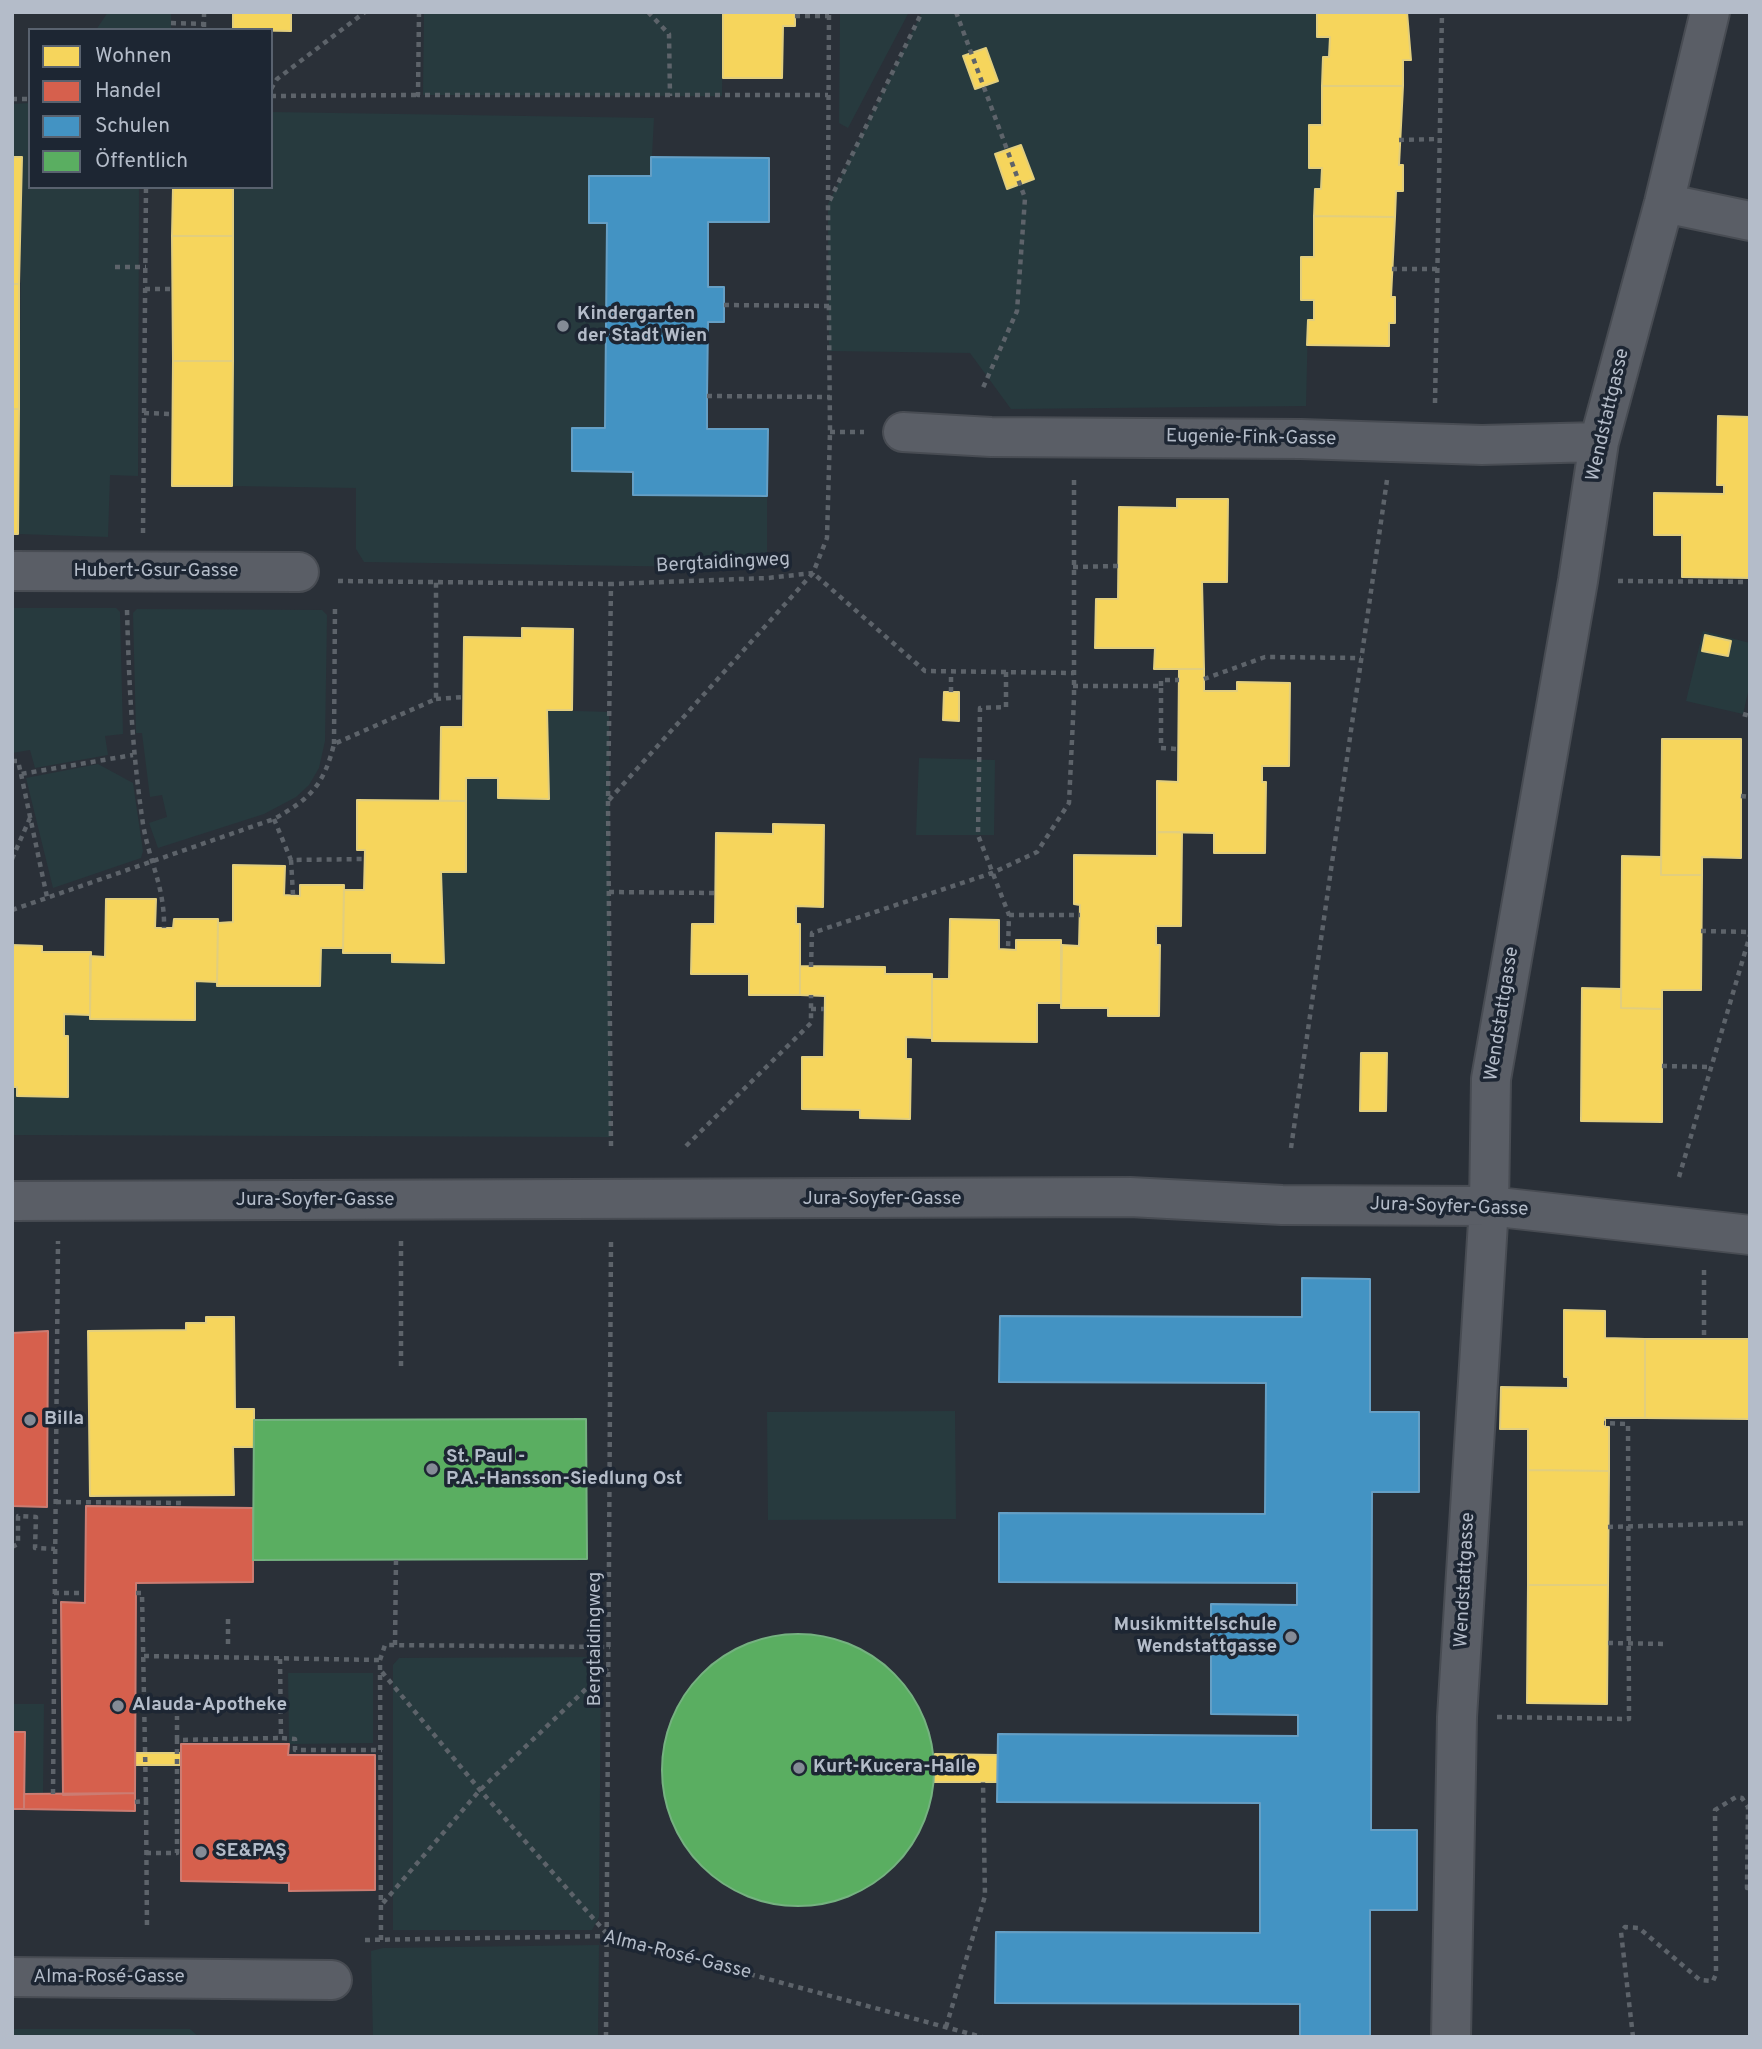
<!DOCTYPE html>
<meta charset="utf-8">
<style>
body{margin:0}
#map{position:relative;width:1762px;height:2049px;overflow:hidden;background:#2a3038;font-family:Overpass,sans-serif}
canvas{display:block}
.frame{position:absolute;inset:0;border:14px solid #b4bcc9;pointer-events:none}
.legend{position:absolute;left:28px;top:28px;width:245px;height:161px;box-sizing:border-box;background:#1d2633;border:2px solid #59626f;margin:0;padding:9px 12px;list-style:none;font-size:21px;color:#b4bcc9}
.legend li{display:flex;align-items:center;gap:14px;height:35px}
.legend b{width:35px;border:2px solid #59626f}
</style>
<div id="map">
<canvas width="1762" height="2049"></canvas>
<div class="frame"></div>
<ul class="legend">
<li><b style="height:19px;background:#f6d55c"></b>Wohnen</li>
<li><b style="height:19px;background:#d6604d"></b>Handel</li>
<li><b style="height:19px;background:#4393c3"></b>Schulen</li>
<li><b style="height:19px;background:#5aae61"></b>Öffentlich</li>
</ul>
</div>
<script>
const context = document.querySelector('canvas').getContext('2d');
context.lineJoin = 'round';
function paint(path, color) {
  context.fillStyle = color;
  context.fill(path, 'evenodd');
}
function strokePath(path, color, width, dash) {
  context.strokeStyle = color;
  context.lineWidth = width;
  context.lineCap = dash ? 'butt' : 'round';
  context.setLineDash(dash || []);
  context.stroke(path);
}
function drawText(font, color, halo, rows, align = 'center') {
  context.font = font + ' Overpass,sans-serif';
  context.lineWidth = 7;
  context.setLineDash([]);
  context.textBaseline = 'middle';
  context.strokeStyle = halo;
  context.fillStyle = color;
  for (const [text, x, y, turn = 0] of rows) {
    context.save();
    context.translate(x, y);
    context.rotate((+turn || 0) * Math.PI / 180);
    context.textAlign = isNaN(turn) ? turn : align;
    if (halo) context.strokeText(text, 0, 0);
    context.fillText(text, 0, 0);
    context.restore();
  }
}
paint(new Path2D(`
 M108,12H171V30H96Z
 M424,12H723L722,96L423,95Z
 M840,12H909L848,128L839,123Z
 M922,12H1317V36L1330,37L1329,57L1322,58V125L1309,126V168H1322L1321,189H1315L1314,257H1301V299L1314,300V320L1308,321L1306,406L1011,409L970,353L829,351L828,204Z
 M30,103V187H139L138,476L110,475L108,537L18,534L22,157H12V104Z
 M271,112L654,118L651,176H589V222L607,223L605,428H573L572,471L633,472V495L767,496V568L364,562L356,549V488L232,486L233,187H271Z
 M12,608H116L120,612L123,734L105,736L108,755L35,768L30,750L12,753Z
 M137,609L322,610L327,615L325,741L319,768L309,785L296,797L264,814L158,848L149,823L167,817L162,795L150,797L142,733H136L133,613Z
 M1703,631L1750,643V684L1743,714L1686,701Z
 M547,710L609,712L611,1137L12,1135V1087L68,1096V1036H64V1014L90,1015L91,1019L194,1020L195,981L217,982L218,986H320L321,948H343L344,953H392V962L443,963L441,872H466V778H498V798L548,799Z
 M919,758L995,760L994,835H916Z
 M98,764L133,783L143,851L141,858L53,888L26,778Z
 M955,1411L956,1519L768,1520L767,1412Z
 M601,1657L599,1917L592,1930H393V1665L399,1658Z
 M288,1673H373V1743L289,1744Z
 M12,1704H44L43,1794H24L12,1732Z
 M599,1945L598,2037H373L371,1951L383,1948Z
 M12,2029H190L199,2037H12Z`), '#273a3e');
const homes = new Path2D(`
 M233,12H291V31L233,30Z
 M723,12H795V26H783L782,78H723Z
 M1317,12H1407L1411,60H1403V86H1322L1323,57H1329L1330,37H1317Z
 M986,48L998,81L975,89L963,56Z
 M1322,86H1403L1399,165H1403V191H1396L1395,217L1314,216L1315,189H1321L1322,168H1309V125H1322Z
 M1021,145L1034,179L1007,189L995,154Z
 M12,157H22L19,284H12Z
 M173,187H233V236H172Z
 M1314,216L1395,217L1391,297H1395V323H1389V346L1307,345L1308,320H1314V300H1301V257H1314Z
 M172,236H233V361H173Z
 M12,284H19V409H12Z
 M173,361H233L232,486H172Z
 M12,409H19L18,534H12Z
 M1718,416L1750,417V578L1682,577V535H1654V493L1724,494V485H1717Z
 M1177,499H1228L1227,582H1202L1204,669H1154L1155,648H1095L1096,599H1118L1119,507L1177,508Z
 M522,628L573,629L572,710H547L549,799L498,798V778H466V801H440L441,727H463L464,637L522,638Z
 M1705,635L1731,641L1728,656L1702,651Z
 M1179,669H1204V691H1237V682L1290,683L1289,766H1262V782H1266L1265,853H1214V833L1157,832V781L1178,782Z
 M944,692H959V721L943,720Z
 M1662,739H1741V858L1702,857V875H1661Z
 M357,800L466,801V872H441L444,963L392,962V953H343L344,890H364L365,850H357Z
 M773,824L824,825L823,907L796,906V924H800V995H749V974H691L692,924H715L716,833L773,834Z
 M1157,832H1182L1181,926H1156V945H1160L1159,1016H1108V1008H1061L1062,945L1079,946L1080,905L1074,904V855L1157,856Z
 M1622,856L1661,857V875H1702L1701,990H1662V1009L1621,1008Z
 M233,865L285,866L284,895L300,896V885H344L343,948H321L320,986H217L218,923L233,922Z
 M106,899H156L155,928H173L174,919H218L217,982L195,981V1020L90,1019V956L105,957Z
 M950,919L999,920V949L1016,950V940H1061V1003H1037V1042L932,1041V979H949Z
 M12,945L42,946V952H91L90,1015L64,1014V1036H68V1097L17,1096V1087H12Z
 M800,966L885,967V974H932V1038L906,1037V1059H911L910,1119L860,1118V1110L802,1109V1057H824L825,996L800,995Z
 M1582,988L1621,989V1008L1662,1009V1122L1581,1121Z
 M1361,1053H1387L1386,1111H1360Z
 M1564,1310L1605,1311V1338L1645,1339V1418H1605V1427H1609V1471L1528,1470V1429H1500L1501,1387L1568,1388V1377H1564Z
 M206,1317H234L235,1409H254V1447H233L234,1495L90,1496L88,1331L186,1330V1323H206Z
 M1645,1339H1750V1419L1645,1418Z
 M1528,1470L1609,1471L1608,1585H1528Z
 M1528,1585H1608L1607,1704L1527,1703Z
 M135,1753H181V1765H135Z
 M935,1754L998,1755L997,1782H934Z`);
paint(homes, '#f6d55c');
strokePath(homes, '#e2ce7d', 2);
const shops = new Path2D(`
 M48,1331L47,1507L12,1506V1333Z
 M86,1506L253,1508V1582L136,1583L135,1793L63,1795L61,1602L85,1603Z
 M12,1732H25L24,1809H12Z
 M181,1744H289L288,1755H375V1890L289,1891V1883L181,1881Z
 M135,1793V1811L24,1809V1794Z`);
paint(shops, '#d6604d');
strokePath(shops, '#cc7c72', 2);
const schools = new Path2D(`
 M651,157L769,158V222H708V287H724V322H708L707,396V429H768L767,496L633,495V472L572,471V428H605L607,223H589V176H651Z
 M1302,1278L1370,1279V1412H1419V1492H1372L1371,1830H1417V1910H1370V2037H1300V2004L995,2003L996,1932L1260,1933V1803L997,1802L998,1734L1298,1736V1715L1211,1714V1604L1297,1605V1583L999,1582V1513L1265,1514L1266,1383L999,1382L1000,1316L1302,1317Z`);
paint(schools, '#4393c3');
strokePath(schools, '#659fc5', 2);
const public = new Path2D(`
 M586,1419L587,1559L253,1560L254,1420Z
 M662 1770a136 136 0 1 1 272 0a136 136 0 1 1-272 0Z`);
paint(public, '#5aae61');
strokePath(public, '#75b280', 2);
const minor = new Path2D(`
 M1664,203L1750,221
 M903,432L991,437L1301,439L1482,445L1599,442
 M12,571L299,572
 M12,1201L1130,1197L1282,1205L1489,1206L1750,1235
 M12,1977L332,1980
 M1451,2037L1457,1717L1489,1206L1491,1079L1578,581L1599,442L1664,203L1710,12`);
strokePath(minor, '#484c53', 42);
strokePath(new Path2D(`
 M204,12V30
 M419,12L418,95H828
 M648,12L669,34L670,96
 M956,12L1025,198L1017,311L982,390
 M795,16H829
 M171,23L204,24
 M271,89L277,79L365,12
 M271,96L418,95
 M12,99H30
 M1399,140L1439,139
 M828,200L829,12
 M115,267H146
 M1392,269H1437
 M145,289H172
 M724,305L829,306
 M707,396L830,397
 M1435,403L1442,12
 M144,413L172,414
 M830,432H864
 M143,533L146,187
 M1073,567L1118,566
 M338,581L611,584
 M1618,581L1750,582
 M127,610C129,684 132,750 143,824C149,861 165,887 164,928
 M1006,672V707L980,708L978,835L1009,915L1008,950
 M1204,679L1265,657L1361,658
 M1073,686H1161V748L1178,749
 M1161,686V680H1179
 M951,692V672
 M436,699L463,697
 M1743,714L1750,716
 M334,744L335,604
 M12,761H18L21,774L133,755
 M21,774L47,897
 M1741,796L1750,797
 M609,800L813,573L925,671L1074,673
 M274,819L291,860L364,859
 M12,859L30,818
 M291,860L293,895
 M609,892L715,893
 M12,910L274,819C310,799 324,785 334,744L436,699V582
 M1009,915H1080
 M1701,931L1750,932
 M811,967L812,933L992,873L1037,852L1069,803L1074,698V478
 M811,1009H824
 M1662,1066L1711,1067
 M611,1146L608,801L611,584L768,578L813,573L827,538L830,432L828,204L922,12
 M686,1146L811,1023V995
 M1291,1148L1387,480
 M1679,1177L1750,935
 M401,1241V1367
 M1704,1270V1339
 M56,1502L186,1503
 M1608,1527L1750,1523
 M12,1547L18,1544V1516L36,1517L35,1548L55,1549
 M54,1593H84
 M136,1593H142L146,1801
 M228,1619V1644
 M1608,1643L1667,1644
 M395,1645L396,1559
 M144,1656L380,1660
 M280,1659L281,1738L295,1739V1750H382
 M382,1672L480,1790L608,1935
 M222,1709H258
 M1497,1717L1629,1719L1628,1424L1604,1423
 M177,1740V1716
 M53,1794L58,1241
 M135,1802L146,1801L147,1930
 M146,1853H177V1740L281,1738
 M383,1903L480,1790L609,1667
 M365,1940L609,1936L982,2037
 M381,1940L380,1660L385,1645L610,1647
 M946,2027L985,1896L983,1782
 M606,2037L611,1241
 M1633,2037L1621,1932L1625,1927L1639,1928L1700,1980L1713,1981L1716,1974L1715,1810L1736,1797L1742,1798L1748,1807L1747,1888H1750`), '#5d636a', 4.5, [5, 5]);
strokePath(minor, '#5a5e66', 38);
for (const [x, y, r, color] of [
 [563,326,7,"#848b96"],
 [30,1420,7,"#848b96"],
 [432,1469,7,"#848b96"],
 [1291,1637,7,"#848b96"],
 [118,1706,7,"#848b96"],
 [799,1768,7,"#848b96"],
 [201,1852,7,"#848b96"]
]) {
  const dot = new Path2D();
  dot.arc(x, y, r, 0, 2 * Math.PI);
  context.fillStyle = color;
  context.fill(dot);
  strokePath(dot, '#1d2633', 2.5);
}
drawText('bold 19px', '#b4bcc9', '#1d2633', [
 ["Kindergarten",577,315],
 ["der Stadt Wien",577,337],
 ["Billa",44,1420],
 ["St. Paul -",446,1458],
 ["P.A.-Hansson-Siedlung Ost",446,1480],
 ["Musikmittelschule",1277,1626,"right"],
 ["Wendstattgasse",1277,1648,"right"],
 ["Alauda-Apotheke",132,1706],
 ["Kurt-Kucera-Halle",813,1768],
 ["SE&PAŞ",215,1852]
], 'left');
drawText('19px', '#b4bcc9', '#1d2633', [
 ["Wendstattgasse",1609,415,-77],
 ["Eugenie-Fink-Gasse",1251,439,1],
 ["Bergtaidingweg",723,564,-3],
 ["Hubert-Gsur-Gasse",156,572],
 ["Wendstattgasse",1503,1014,-81],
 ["Jura-Soyfer-Gasse",882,1200],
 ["Jura-Soyfer-Gasse",315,1201],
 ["Jura-Soyfer-Gasse",1449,1208,2],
 ["Wendstattgasse",1466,1580,-87],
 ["Bergtaidingweg",596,1639,-90],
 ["Alma-Rosé-Gasse",677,1956,14],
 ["Alma-Rosé-Gasse",109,1978]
]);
</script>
